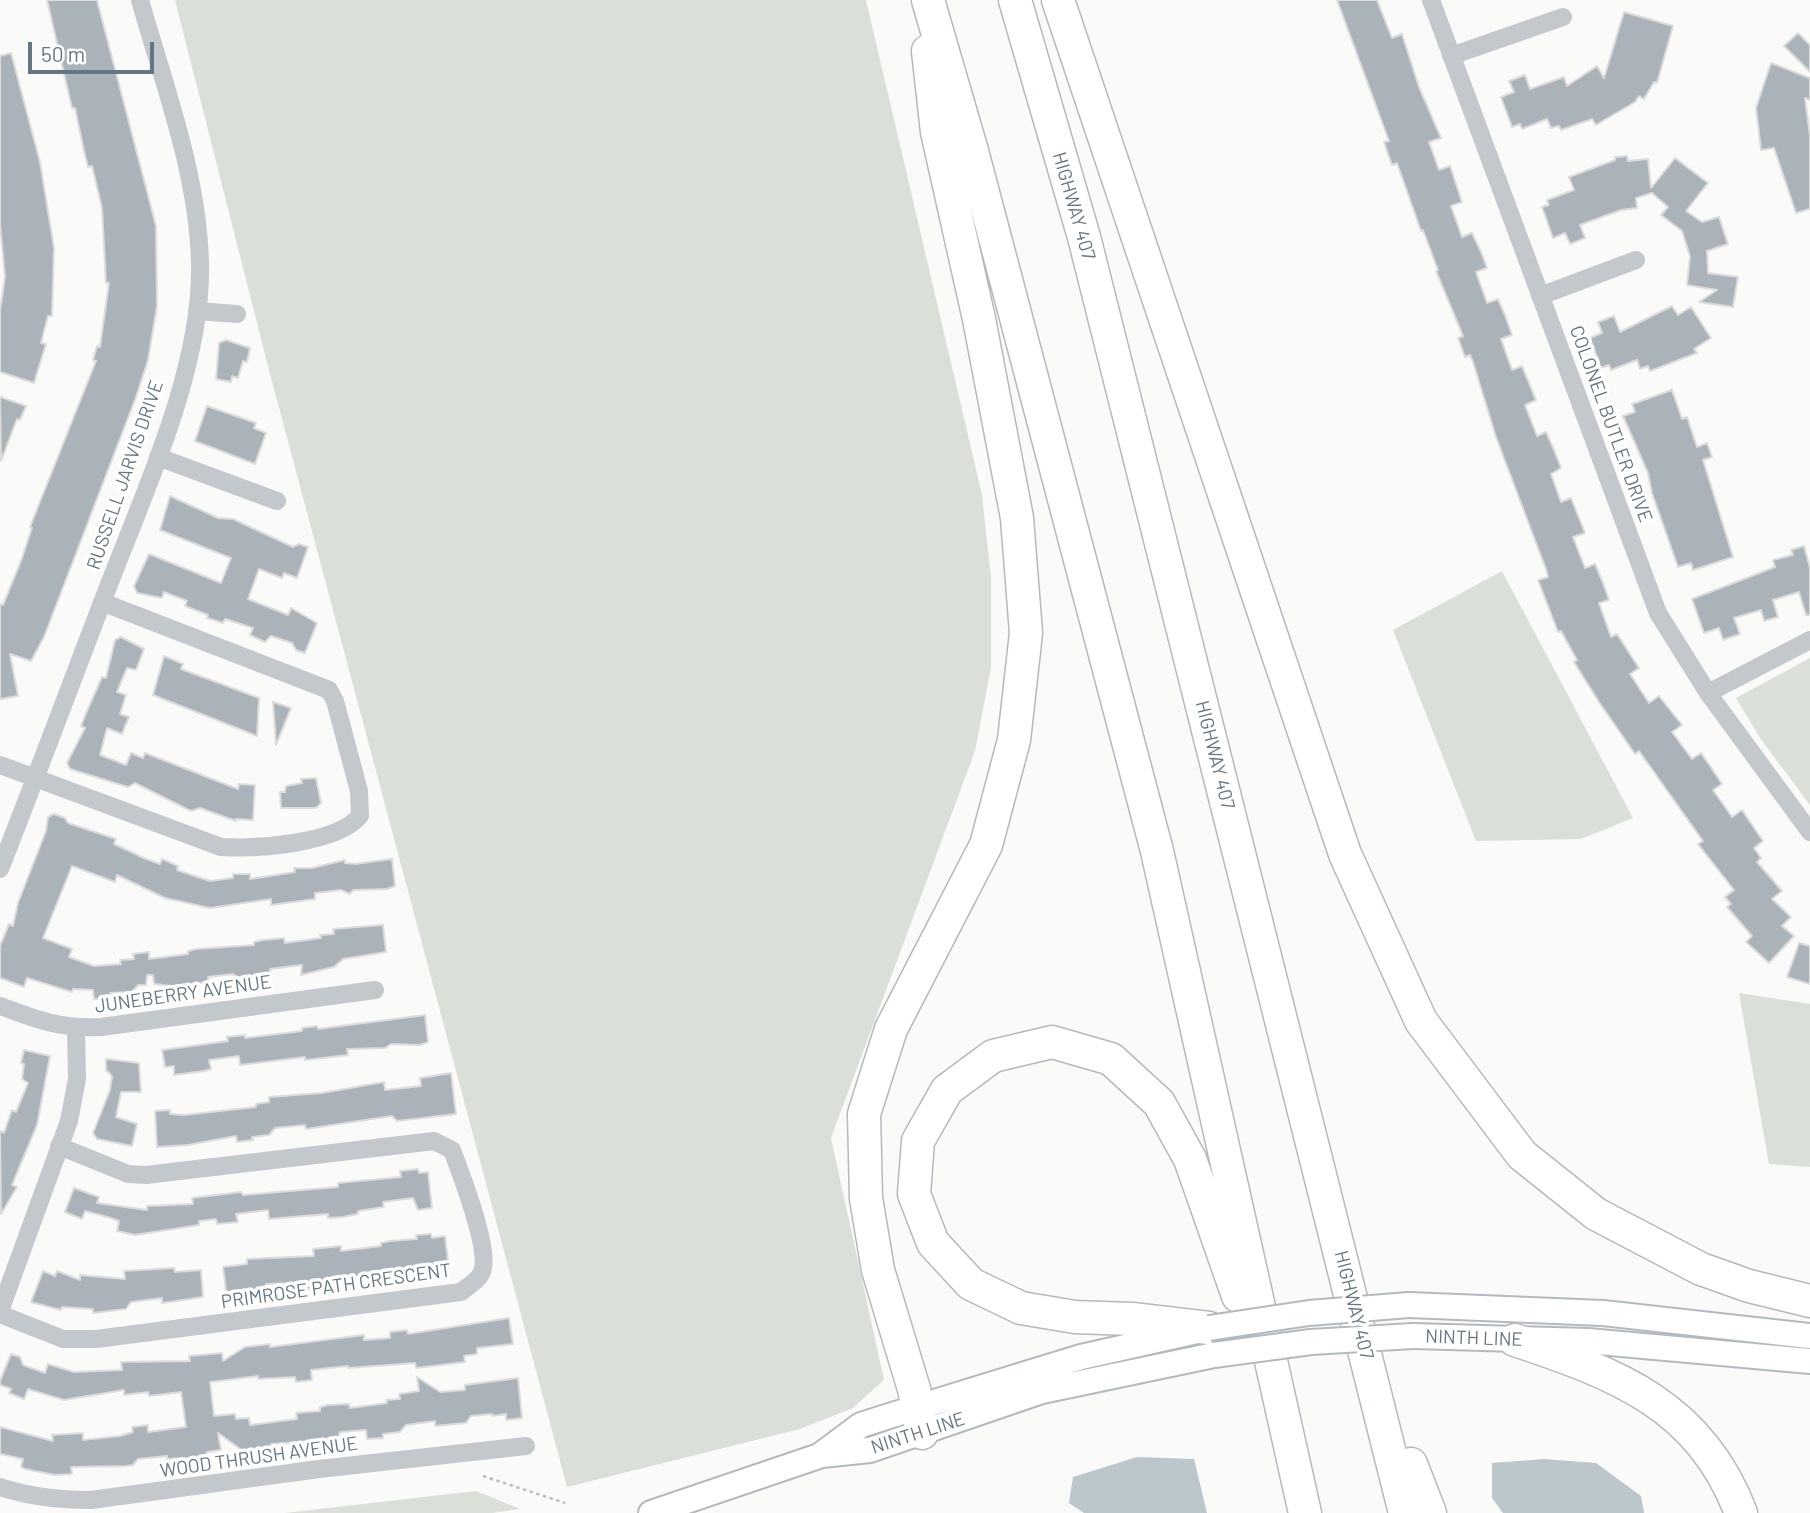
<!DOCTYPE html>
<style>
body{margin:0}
#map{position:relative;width:1810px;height:1513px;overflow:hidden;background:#fafaf8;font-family:Barlow,sans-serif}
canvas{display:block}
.scale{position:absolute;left:28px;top:42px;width:126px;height:32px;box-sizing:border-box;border:4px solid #657683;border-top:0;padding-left:9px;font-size:21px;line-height:24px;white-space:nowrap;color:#657683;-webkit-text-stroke:5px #fff;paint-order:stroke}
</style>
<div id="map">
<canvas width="1810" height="1513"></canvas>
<div class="scale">50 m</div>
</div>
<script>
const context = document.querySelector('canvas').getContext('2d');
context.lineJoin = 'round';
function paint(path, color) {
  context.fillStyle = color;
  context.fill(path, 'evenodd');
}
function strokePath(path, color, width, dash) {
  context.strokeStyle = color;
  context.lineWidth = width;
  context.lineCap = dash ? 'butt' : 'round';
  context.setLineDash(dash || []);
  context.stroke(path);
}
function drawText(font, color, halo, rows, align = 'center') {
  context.font = font + ' Barlow,sans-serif';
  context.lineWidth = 7;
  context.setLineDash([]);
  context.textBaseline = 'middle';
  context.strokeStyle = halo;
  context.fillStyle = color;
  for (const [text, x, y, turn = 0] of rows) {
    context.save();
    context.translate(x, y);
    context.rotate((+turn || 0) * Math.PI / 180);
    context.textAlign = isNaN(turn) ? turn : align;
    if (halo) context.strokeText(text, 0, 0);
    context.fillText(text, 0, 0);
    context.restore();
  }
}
paint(new Path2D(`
 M175,0H866L982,495L991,577V667L975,751L831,1138L884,1380L853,1408L800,1429L567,1487L269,370Z
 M1502,571L1633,818L1581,839L1476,841L1393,630Z
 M1810,658V805L1760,738L1736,698Z
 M1739,993L1810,1004V1167L1769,1164Z
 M476,1491L520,1509L492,1513H285Z`), '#dadfd7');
paint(new Path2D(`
 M1137,1457L1194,1459L1207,1513H1084L1069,1503L1073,1477Z
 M1544,1459L1596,1463L1641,1496L1644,1513H1503L1492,1498V1463Z`), '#bbc7cb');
const building = new Path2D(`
 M47,0H97L156,226L157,306L148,360L136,397L44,637L31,661L10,654L18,696L0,699V604L3,605L21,561L32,528L30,527L96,361L93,360L97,346L100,347L109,283H106L102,208L92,166L88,167L84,151L75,108H72Z
 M1337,0H1377L1392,38L1402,34L1419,87L1441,138L1429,142L1439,170L1450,166L1462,202L1451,206L1462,237L1472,233L1481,252L1487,268L1476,272L1487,303L1498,299L1506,318L1512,335L1501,339L1512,370L1522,366L1536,400L1525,405L1537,436L1546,432L1554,450L1561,468L1551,474L1561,502L1571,498L1585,533L1573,537L1585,568L1595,564L1603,583L1609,600L1599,603L1611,637L1617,634L1639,668L1630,674L1649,703L1659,696L1682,725L1672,732L1692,759L1701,753L1712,769L1722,784L1713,790L1732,817L1742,810L1763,841L1754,848L1761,858L1757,862L1782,891L1772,899L1791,917L1782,926L1794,936L1769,963L1746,942L1752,936L1727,907L1731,904L1725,897L1734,890L1698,844L1703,841L1639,751L1635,754L1599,702L1574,662L1577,660L1561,631L1558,632L1538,580L1548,577L1546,569L1496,437L1473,362L1470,355L1465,357L1458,338L1463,336L1436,271L1438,270L1423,230L1421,231L1397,163L1392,165L1384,142L1389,141Z
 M1624,12L1673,26L1657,83L1654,82L1644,99L1639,96L1635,102L1596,125L1592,119L1561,130L1559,126L1551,128L1547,119L1522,129L1520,124L1512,127L1501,97L1514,92L1509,81L1525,75L1530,89L1564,77L1567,86L1597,66L1604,78Z
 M1798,33L1810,45V72L1784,46Z
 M11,53L40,162L54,248L52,316H48L41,343L46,344L34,383L0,372V310L5,277L0,224V56Z
 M1771,63L1810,78V100L1805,98L1810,136V209L1796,213L1774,148L1761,150L1756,108Z
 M1627,156L1628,161L1648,159L1651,188L1675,158L1708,183L1686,211L1702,222L1719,217L1728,244L1707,251L1708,273L1738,277L1733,307L1699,302L1717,290L1687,285L1690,256L1682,231L1661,215L1668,207L1652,193L1636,198L1637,208L1621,210L1580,225L1585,238L1570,244L1565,233L1553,238L1542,207L1549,205L1547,200L1574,190L1569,177L1615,160V157Z
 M1672,306L1678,315L1691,307L1711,338L1694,349L1697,353L1650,371L1648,366L1640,369L1637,360L1611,370L1609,365L1601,368L1590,338L1602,333L1598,322L1614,316L1620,332Z
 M226,340L250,348L247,362L243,361L238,378L232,376L231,382L216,379L219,343Z
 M1672,390L1682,419L1687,417L1697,447L1707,443L1712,457L1703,460L1733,557L1693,570L1691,563L1678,567L1652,493L1648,473L1623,416L1635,412L1632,404Z
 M0,397L26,406L20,420L17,419L1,461Z
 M207,406L256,423L254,428L266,433L255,464L195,441Z
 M170,496L218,518L233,519L293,547L299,544L308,547L297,578L284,573L282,578L259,569L248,599L288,615L291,608L317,623L305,653L296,650L292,643L271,636L265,642L258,639L250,635L253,628L225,619L223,623L207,618L208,615L185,606L187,601L164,592L162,598L137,593L134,586L149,554L221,583L231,558L160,530Z
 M1804,546L1810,568V615H1806L1799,592L1773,600L1778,617L1764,621L1761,610L1734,618L1740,634L1723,640L1719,628L1704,633L1692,599L1775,567L1773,560L1793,555L1791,550Z
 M121,637L144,649L136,670L127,668L117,692L126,695L120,714L129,717L122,734L107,728L100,755L126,765L131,753L143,758L145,753L238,789L239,784L255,785L253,820L236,819V821L200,808L191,811L135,783L128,787L70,769L67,763L85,728L81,726L87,711L102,677L106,678L115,640Z
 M164,656L183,664L181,669L259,698L257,736L153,695Z
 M273,702L291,708L276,745Z
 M316,778L321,803L316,808H281L280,792H285L286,786L302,783L301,779Z
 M54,814L65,818L68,823L116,839L114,844L146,859L160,864L162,859L178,866L177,870L210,881L233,878V874H250V879L295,872L294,868H312L345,860V863L355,864L392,859L395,886L387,889L353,890L350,894L341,890L315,893V899L271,905V899L210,908L165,898L117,875L115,882L72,866L43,938L72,949L69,957L94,966L121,964L120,960L134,959L133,954L149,952V959L188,954V951L196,949L254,945V942L263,940L284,938L285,943L321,938L320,935L334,934L333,929L383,925L386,952L343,959L334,967L301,975L302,965L270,969L271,974L238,977L233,974L208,977L209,982L172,986L154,984L153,975H147L146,985H138L132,992L110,993V998L94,999L93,990L73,989L72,992L27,978L24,987L0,978V946L9,924L13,926L18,903L46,831L48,817Z
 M1799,943L1810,946V984L1787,977Z
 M425,1015L428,1042L420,1045L391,1044L385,1048L347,1049L348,1055L305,1060V1057L240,1065L239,1056L209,1060L211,1069L204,1071L174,1075V1066L165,1067L162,1050L228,1041L227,1037L245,1035V1038L302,1031V1028L317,1026L318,1029Z
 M24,1050L50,1056L37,1125L12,1185L17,1187L1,1214L0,1131L4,1133L12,1110L16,1112L28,1083L22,1079L24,1064L21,1063Z
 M106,1059L139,1063L141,1092H121L116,1117L137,1124L132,1146L97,1139L93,1133L110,1090L112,1076L106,1070Z
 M451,1073L456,1114L397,1121L392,1116L306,1129L305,1125L275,1128L269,1135L252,1137L253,1140L237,1142L236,1136L188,1145L157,1147L155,1111L170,1110V1114L184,1115L256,1107V1104L269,1102V1097L322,1093L384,1082L385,1090L421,1086L420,1078Z
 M418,1169L419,1173L428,1172L432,1208L418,1210L413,1198L383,1202L384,1207L358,1211V1214L343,1217L328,1218V1214L269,1219L268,1210L236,1214L238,1222L217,1224L216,1219L199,1221V1225L135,1235L117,1231L119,1221L111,1218L85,1211L82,1219L65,1212L74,1188L99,1197L97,1203L147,1210V1206L193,1204L192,1198L241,1192L243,1195L338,1187V1183L401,1177L400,1171Z
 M431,1234L432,1238L445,1236L449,1269L439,1270L433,1265L421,1266L401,1269L402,1274L330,1279V1282L310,1284V1289L294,1291L293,1283L266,1284L267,1290L227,1299L223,1267L247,1264V1259L314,1256L313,1249L341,1246V1251L381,1246V1243L390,1241L417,1239L416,1235Z
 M174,1268L175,1272L201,1270L203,1297L162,1303V1298L131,1302L126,1309L93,1313V1309L62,1307L61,1310L31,1302L43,1271L55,1276L57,1271L80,1280V1275L125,1279L124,1271Z
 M509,1318L513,1344L477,1348V1354L464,1356L465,1362L416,1368L415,1363L348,1368V1366L311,1370L312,1380L296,1382L295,1377L258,1379V1376L210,1382L214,1416L235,1414L236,1419L249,1418L250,1425L297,1419L296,1413L320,1411V1407L328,1405L349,1404L350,1408L387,1403L386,1400L400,1399L399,1394L419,1391L417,1377L440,1392L465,1390V1385L518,1378L522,1418L506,1420V1414L492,1416V1414L471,1416L466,1423L435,1426V1421L406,1425L400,1432L383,1434V1438L367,1439L366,1430L340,1432L338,1439L271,1444L272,1447L243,1451L218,1433L221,1450L207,1452V1457L167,1459V1456L138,1459L133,1465L126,1466L71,1467L72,1474L55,1475L25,1469L21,1467L23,1459L0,1454V1427L53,1441L52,1435L83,1433V1440L120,1436L133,1432L132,1427L148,1425V1432L186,1427L181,1392L149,1396L148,1392L124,1395V1390L64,1400L28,1389L24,1399L9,1393L11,1389L0,1385V1381L11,1354L20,1357L23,1365L45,1373L48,1364L74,1372L122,1370L121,1362L190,1361L189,1356L222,1353L223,1361L245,1347L270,1344V1347L364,1335V1340L390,1338V1332L407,1330L408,1334Z`);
paint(building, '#aab3b9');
strokePath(building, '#dcdcda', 2);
const secondary = new Path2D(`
 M1409,1305L1603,1313L1810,1336
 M1413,1336L1588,1341L1810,1361
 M822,1454L861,1425L889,1416L1081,1357L1197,1331
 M651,1513L822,1455L870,1450L1042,1391L1214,1355`);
const motorway = new Path2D(`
 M928,0L972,151L1157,851L1305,1513
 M1015,0L1084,237L1405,1513
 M1058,0L1345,854L1421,1021L1522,1155L1596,1214L1701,1269L1749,1286L1810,1301
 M1209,1328L1132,1319L1075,1317L1021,1308L971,1284L933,1243L914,1194L918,1141L947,1090L993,1056L1052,1042L1111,1059L1159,1103L1190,1159L1238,1296
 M1515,1340C1617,1374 1700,1405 1741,1513
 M922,1433L914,1389L878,1270L866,1198L864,1114L891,1029L986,845L1014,740L1026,633L1017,518L979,319L937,132L928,51
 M1411,1464L1430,1513`);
strokePath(secondary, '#b3babf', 28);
strokePath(motorway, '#b4b9bd', 35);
strokePath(new Path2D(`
 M483,1476L565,1503`), '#bbbfc2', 2.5, [3.5, 3.5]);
strokePath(new Path2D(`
 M1431,0L1658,613L1708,693L1810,832
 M1451,56L1563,17
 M1540,296L1636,260
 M197,311L237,314
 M158,457L277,501
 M1708,693L1810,640
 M0,765L221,847C256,849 336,844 360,816L359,791L335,701L329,690L102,602
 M0,869C37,775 72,681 108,587C145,491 203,366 200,263C198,174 164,85 140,0
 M0,1006C37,1020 61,1029 101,1027L375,990
 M0,1311L69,1121L77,1079L76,1028
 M0,1314L63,1339H96L461,1292C469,1285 481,1280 483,1268C488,1244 461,1174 452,1150L434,1141L146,1175L128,1174L59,1146
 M0,1487C31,1497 59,1500 91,1500L319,1469L526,1446`), '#c3c8cc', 18);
strokePath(secondary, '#fff', 24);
strokePath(motorway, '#fff', 32);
const secondaryBridge = new Path2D(`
 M1209,1328L1309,1313L1409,1305
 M1214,1355L1311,1342L1413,1336`);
strokePath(secondaryBridge, '#b3babf', 28, []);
strokePath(secondaryBridge, '#fff', 24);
drawText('19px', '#657683', '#fff', [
 ["HIGHWAY 407",1074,206,74],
 ["COLONEL BUTLER DRIVE",1611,424,70],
 ["RUSSELL JARVIS DRIVE",125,475,-71],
 ["HIGHWAY 407",1215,755,76],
 ["JUNEBERRY AVENUE",183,994,-8],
 ["PRIMROSE PATH CRESCENT",336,1286,-8],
 ["HIGHWAY 407",1354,1305,76],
 ["NINTH LINE",1474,1338,2],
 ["NINTH LINE",918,1433,-18],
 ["WOOD THRUSH AVENUE",259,1457,-8]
]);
</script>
